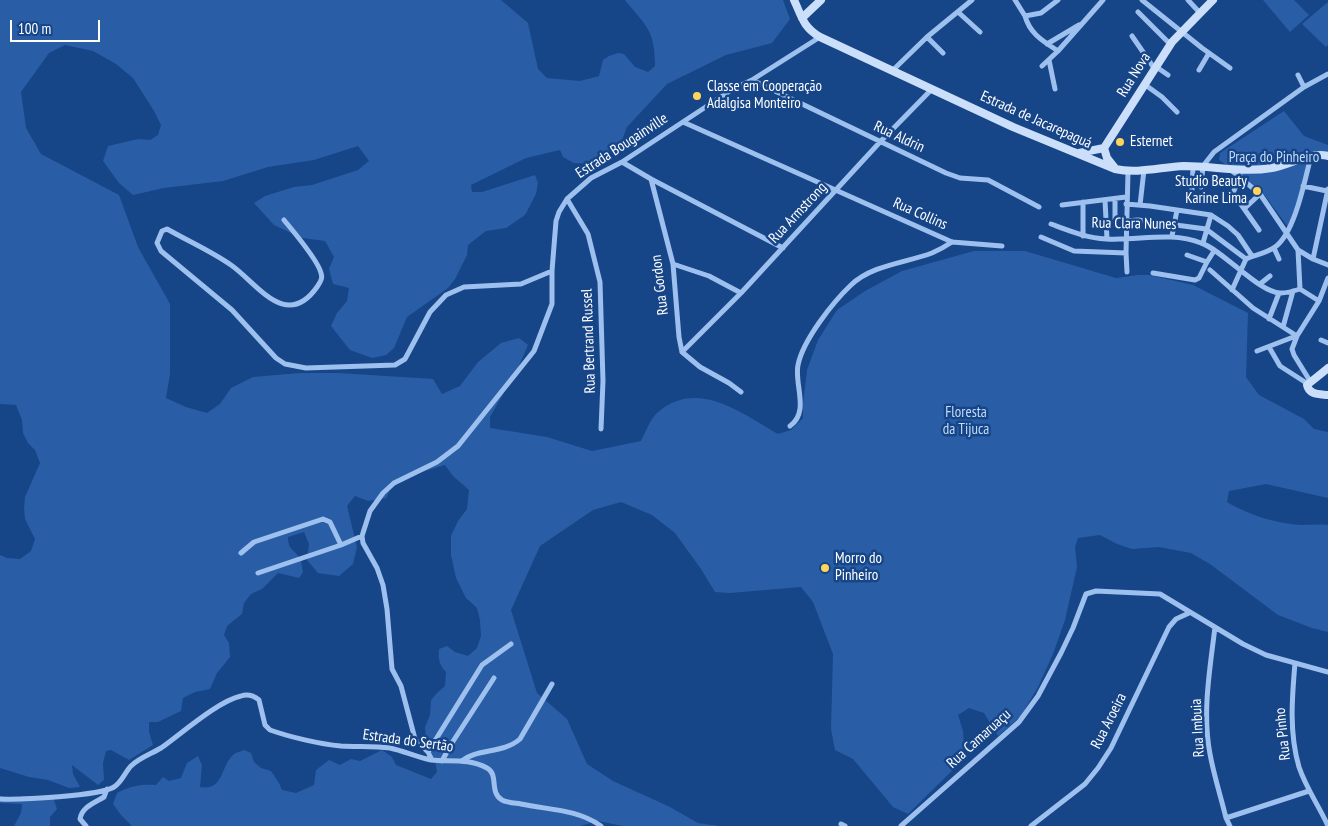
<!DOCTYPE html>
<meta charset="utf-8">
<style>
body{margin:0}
#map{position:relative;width:1328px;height:826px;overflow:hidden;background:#164588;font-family:"PT Sans Narrow",sans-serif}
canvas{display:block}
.scale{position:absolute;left:10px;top:20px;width:90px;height:22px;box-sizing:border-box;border:2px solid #fff;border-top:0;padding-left:6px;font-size:15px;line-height:18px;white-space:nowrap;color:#fff;-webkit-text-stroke:4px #164588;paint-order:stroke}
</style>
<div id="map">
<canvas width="1328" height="826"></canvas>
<div class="scale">100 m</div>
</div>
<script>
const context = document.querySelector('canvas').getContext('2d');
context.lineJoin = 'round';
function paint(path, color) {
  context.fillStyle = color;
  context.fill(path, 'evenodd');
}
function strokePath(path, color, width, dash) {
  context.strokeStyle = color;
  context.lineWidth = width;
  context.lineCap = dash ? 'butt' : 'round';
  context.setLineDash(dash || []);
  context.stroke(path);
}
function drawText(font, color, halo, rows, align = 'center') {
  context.font = font + ' "PT Sans Narrow",sans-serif';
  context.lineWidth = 5;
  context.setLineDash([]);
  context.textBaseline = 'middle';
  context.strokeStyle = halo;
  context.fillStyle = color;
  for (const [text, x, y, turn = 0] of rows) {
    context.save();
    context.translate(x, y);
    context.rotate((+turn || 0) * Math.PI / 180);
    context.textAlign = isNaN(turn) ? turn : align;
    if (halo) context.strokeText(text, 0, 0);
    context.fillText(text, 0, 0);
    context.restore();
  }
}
paint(new Path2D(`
 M0,0H501L528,23L538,69L547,78L580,81L599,76L603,60L609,56L618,53L624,54L635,67L648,72L655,66C655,30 646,26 625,0H783L790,19L772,43L726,55L667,84L627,127L621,143L604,157L589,164L574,163L563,157L560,150L526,158L471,185L472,192H482L535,175L538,183L536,194L525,215L506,228L486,231L468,245L467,255L455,279L448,288L407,317L394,348L386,355L372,358L350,350L331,326L337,313L347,301L349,288L333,284L329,269L334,257L325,241L302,238L274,225L254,203L265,196L294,187L312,185L358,170L369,161L358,146L314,160L268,167L223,181L164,188L133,195L119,183L103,161L108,146L138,139L150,140L158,135L161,125L154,111L133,78L116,64L93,51L65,45L49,53L21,92L26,128L41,154L119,195L138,247L170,304V374L166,398L186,407L207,413L220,404L231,388L253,377L300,373H339L433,379L442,394L460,386L478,362L501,343L519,338L528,345L518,368L490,417V428L547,437L592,451L641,441C645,433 650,420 656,414C696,377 741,413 778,434L791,430L803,418V404L807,370L818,340L837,310L865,291L902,271L974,251H1025L1116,278L1138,275H1149L1193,285L1248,313L1246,377L1259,395L1304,419L1314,429L1328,432V498L1266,484L1229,491L1227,502C1249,515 1275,523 1300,525C1309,525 1319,524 1328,525V632L1312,628L1278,615L1210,564L1191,553L1159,547L1132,549L1117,544L1100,535L1078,538L1075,547L1077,567L1065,620L1053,654L1038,687L1021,716L998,736L984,713L969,708L958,715L963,731L965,758L908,814L893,807L853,759L835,750L831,729L833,654L813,602L801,587L730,593L715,592L701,569L675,533L652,515L621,502L593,510L540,546L511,610L537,693L567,719L587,764L613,781L670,807L698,823L719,826H623L598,821L580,826H132L121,815L113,804L117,793C130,786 141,784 156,785L163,777L169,781L181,778L187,763L198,756L202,765L200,787C224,791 220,767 233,755C235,753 241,751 244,750L251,753L254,762L261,768L271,771L279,783L282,790L296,793L314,785L316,770L329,760L340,765L351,759L360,761L382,750L392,757L396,765L431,779L437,772L435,761L427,753L425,727L430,715L431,700L437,693L445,686L446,672C439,665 438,658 439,649L447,646L455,652L468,656L477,648L481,636L480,620L477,608L466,598L456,578L451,555V536L458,521L467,509L469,490L453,476L445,465L415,474L392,486L386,498L368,501L355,496L347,506L357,547L353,564L339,576L318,573L307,560L309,544L304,532L288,537C288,551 295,549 300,559C302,562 302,568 303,572L299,578L278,573L262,589L251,594L244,603L242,614L227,626L224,635L229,643L230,657L217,673L210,689L195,692L183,698L181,711L158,722H149V732L153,745L129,760L111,750L106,751L103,763L104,780L98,785L72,765L73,774L80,787L69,788L48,780L29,777L0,768V555L7,558L20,559L31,551L35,539L25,519L24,509L25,497L40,463L35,450L28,443L23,433L22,420L16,405L0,404Z
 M1263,0H1294L1309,15L1290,32Z
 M1328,2V45L1326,47L1302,24Z
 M1284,111L1304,136L1328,145V153L1314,154L1288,227L1263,193L1250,182L1219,160L1220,153Z
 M0,796L19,798L23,796L53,797L57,809L50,817V826H14L21,813L22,804L0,803Z`), '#295ea7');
strokePath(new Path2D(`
 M1015,0L1025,16L1041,13L1058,0
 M1142,0L1202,48L1230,68
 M1188,0L1200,13
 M958,12L980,32
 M1138,12L1170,44
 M1025,16C1030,34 1043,41 1058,51
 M1132,36L1154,68
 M927,37L943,53
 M1047,44L1079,25
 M1049,60L1055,89
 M1042,66L1058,51L1103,0
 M1155,66L1168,75
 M1199,70L1209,53
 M892,71L927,37L972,0
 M1298,75L1304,87
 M752,80L946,173L960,178L988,180L1039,207
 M1144,84L1162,97L1177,112
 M683,122L952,242L1002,246
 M622,162L651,179L673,264L679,337L682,352L700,367L729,383L741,392
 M1231,170L1260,194L1298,250L1300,289L1319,301
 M1240,176L1233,193L1259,230
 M651,179L783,248
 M1303,186L1327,191
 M1201,187L1203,166L1214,152L1304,87L1328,74
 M1328,189L1313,259L1328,265
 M1192,190L1193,166
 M567,199L588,234L600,282L603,381L601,429
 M1115,199V219
 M1105,200L1107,239
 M1083,202V236
 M1126,204L1150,206L1211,215L1228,226L1238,235L1252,256
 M1062,205L1126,197
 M1140,205L1144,170
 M1245,208L1260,194
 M284,220C293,231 318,260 321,273C323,279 320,282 317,287C286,331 257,283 231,265C211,251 188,241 167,229L162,231L157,243L161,251L232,310L276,358L285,364L306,368L395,365L405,359L430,312L446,295L464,287L521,284L552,271
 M1125,221L1138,220L1206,229L1246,259
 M1051,224C1070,231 1087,238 1106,239C1139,241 1170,231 1201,243C1223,250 1260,294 1281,293C1287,293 1294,291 1300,289
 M1172,236L1177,210
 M1041,237L1074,251L1126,253L1128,172
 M1203,243L1211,215
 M1274,248L1279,259
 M1298,250L1313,259
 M1126,253L1127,272
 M1187,255L1207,262L1214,251
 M673,264L709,276L741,293
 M1210,270L1253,308L1297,336
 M1153,273L1195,280L1199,278L1207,262
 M1260,284L1270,276
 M1232,290L1246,259C1255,255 1267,253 1275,247C1295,233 1305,179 1311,156
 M1269,319L1279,293
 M1283,327L1293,291
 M1321,340L1328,343
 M1269,347L1280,366L1308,384
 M1257,351L1296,336
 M682,352L741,293L880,142L932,89
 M1310,381L1294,355L1292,349L1297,336L1319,301L1328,278
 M790,426C810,412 794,384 798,365C803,340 833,302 851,285C872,265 905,263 932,253C939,250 946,246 952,242
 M241,553L254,542L323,519L330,522L341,545
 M258,573L341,545L362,536
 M1215,627C1210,669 1202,712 1210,754C1214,776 1221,797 1226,818L1230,826
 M1295,663C1292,698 1289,733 1299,767C1306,788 1319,806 1328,826
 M428,752L482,665L511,644
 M432,760L428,752L415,739L401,686L392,669L387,609L383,585L377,568L363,543L362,536L370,511L383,493L394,483L437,462L458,446L534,351L552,304V271L556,221L559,212L567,199L591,178L622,162L733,89L752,80L820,37
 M442,761L450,746L494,678
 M462,761C477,748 503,754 520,739L552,684
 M0,799C20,800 99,796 114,787C122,782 125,772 131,766C139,758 151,754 161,748C181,734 218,701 241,696C247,694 254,696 259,700L265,725L270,730C290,737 319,744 341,746C357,747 374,746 390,748C404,751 416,757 431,760C449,762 469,758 487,768C499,774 489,793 502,800C508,803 515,803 521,804C549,810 577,809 601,826
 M1226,818L1309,791
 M841,824L845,826
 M86,826L80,819C82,807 94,803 104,797L107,789
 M901,826L1019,722L1038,696L1061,653L1073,628L1086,594L1096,591L1160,594L1243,644L1266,655L1328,672
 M1031,826L1085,784L1098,768L1111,748L1169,627L1176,619L1189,613`), '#9dc0ee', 5);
strokePath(new Path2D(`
 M794,0C802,17 803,27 820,37L1013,127L1115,169C1138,174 1161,167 1184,166C1214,166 1243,173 1272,168C1289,165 1312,151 1328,156
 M802,18L821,0
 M1104,148L1107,158L1115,168
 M1079,153L1104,148L1172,42L1213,0
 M1328,368L1307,385C1309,395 1319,394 1328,395`), '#cbdefa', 8);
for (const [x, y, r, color] of [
 [697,96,5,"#ffd45a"],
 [1120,142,5,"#ffd45a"],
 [1257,191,5,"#ffd45a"],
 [825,568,5,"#ffd45a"]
]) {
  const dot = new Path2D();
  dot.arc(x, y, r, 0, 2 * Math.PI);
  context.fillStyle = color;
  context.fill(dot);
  strokePath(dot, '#164588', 2);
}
drawText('15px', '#fff', '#164588', [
 ["Rua Nova",1134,75,-58],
 ["Estrada de Jacarepaguá",1036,120,24],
 ["Rua Aldrin",899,137,25],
 ["Estrada Bougainville",622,146,-33],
 ["Rua Armstrong",798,213,-47],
 ["Rua Collins",920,214,24],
 ["Rua Clara Nunes",1134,224,1],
 ["Rua Gordon",660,285,-97],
 ["Rua Bertrand Russel",589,341,-92],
 ["Rua Aroeira",1109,721,-63],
 ["Rua Imbuia",1198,728,-93],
 ["Rua Pinho",1283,734,-96],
 ["Rua Camaruaçu",979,739,-42],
 ["Estrada do Sertão",408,741,8]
]);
drawText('15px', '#fff', '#164588', [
 ["Classe em Cooperação",707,87],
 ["Adalgisa Monteiro",707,104],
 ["Esternet",1130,142],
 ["Studio Beauty",1247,182,"right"],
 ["Karine Lima",1247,199,"right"],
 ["Morro do",835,559],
 ["Pinheiro",835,576]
], 'left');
drawText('15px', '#c3dbfa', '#164588', [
 ["Praça do Pinheiro",1274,158],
 ["Floresta",966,413],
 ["da Tijuca",966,430]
]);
</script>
